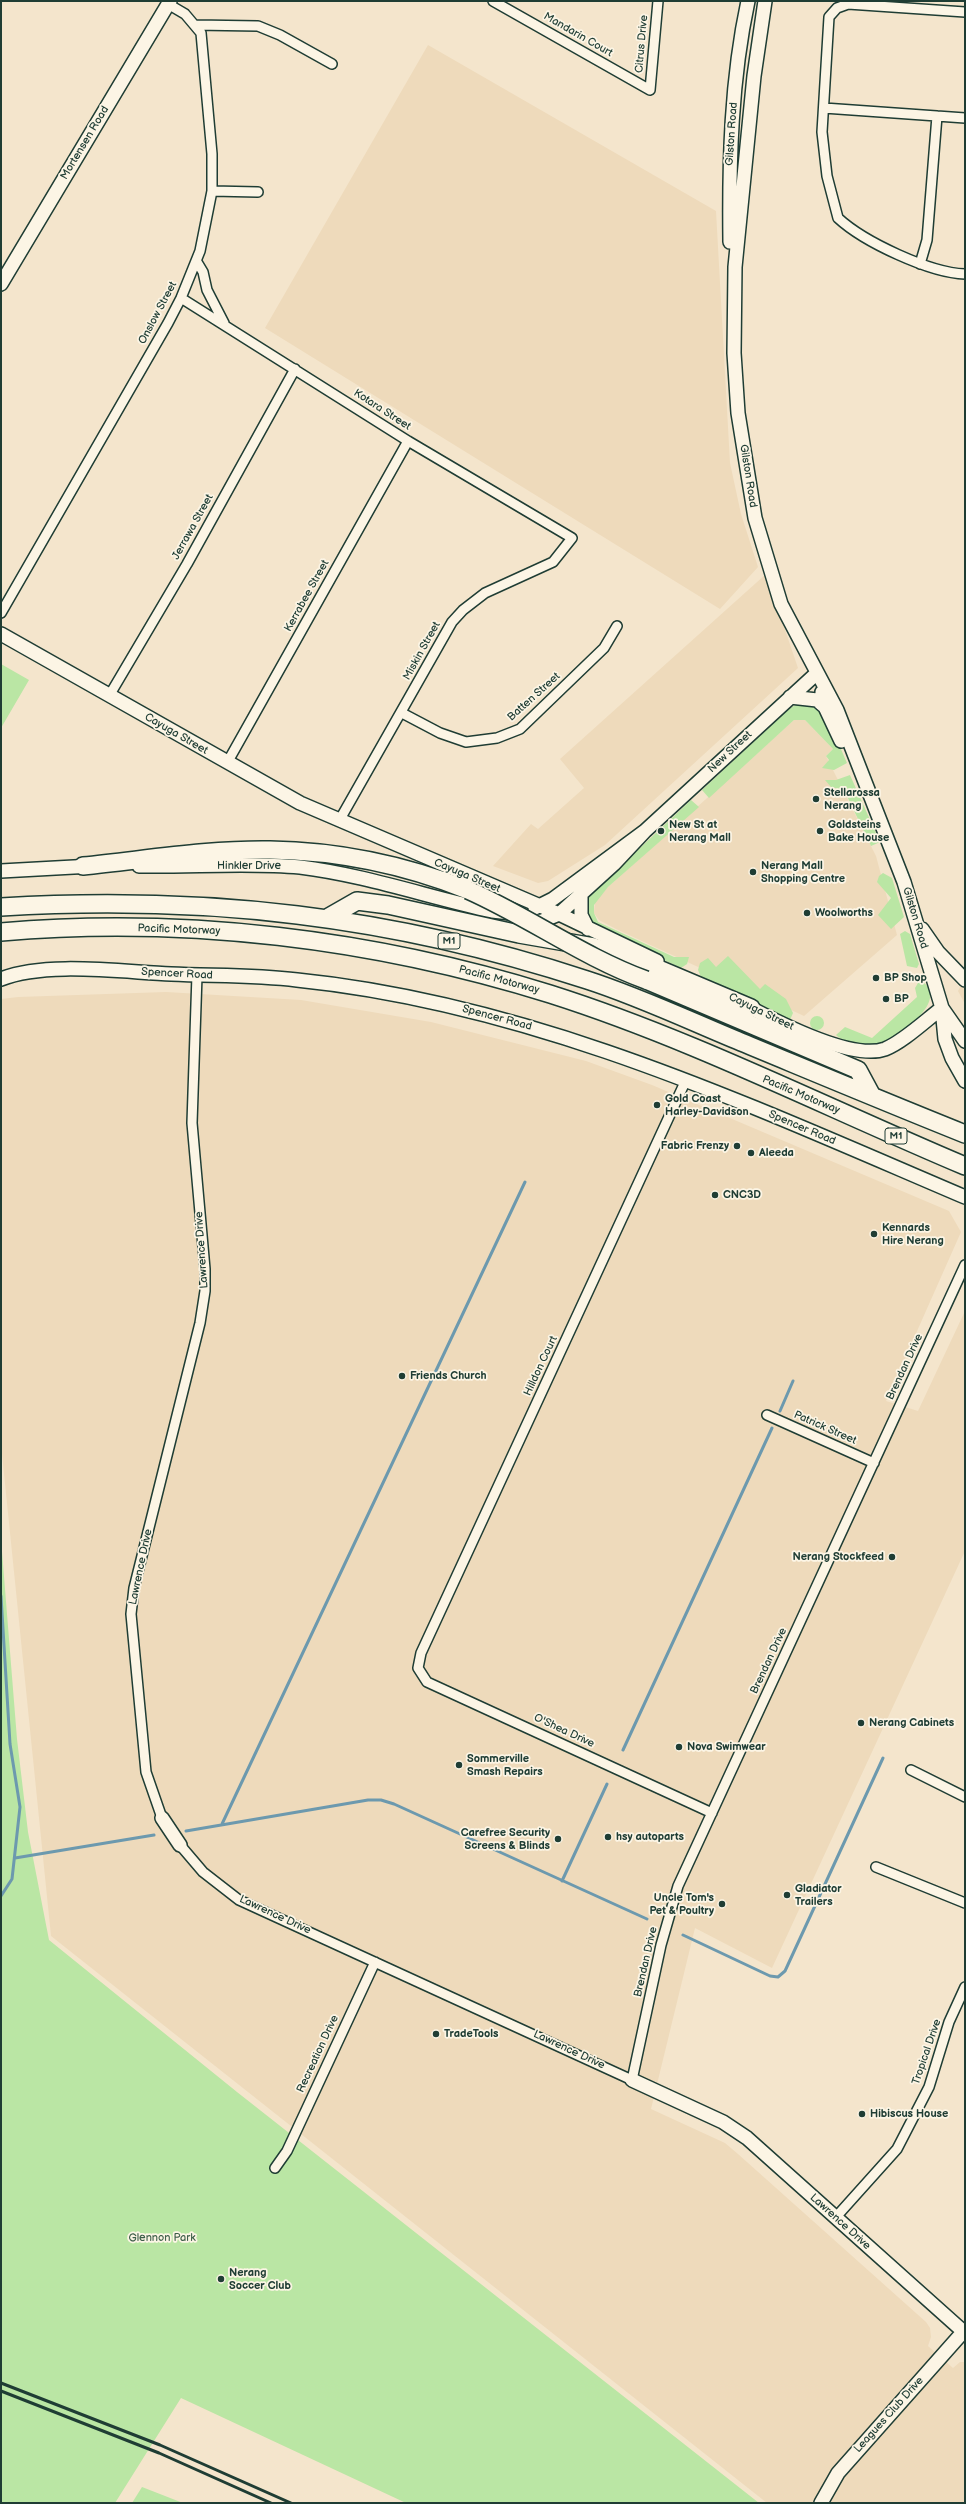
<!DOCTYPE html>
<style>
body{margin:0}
#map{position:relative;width:966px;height:2504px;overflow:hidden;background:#f4e5cc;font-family:"Balsamiq Sans",sans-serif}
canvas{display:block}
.frame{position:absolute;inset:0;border:2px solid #1f3d34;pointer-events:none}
</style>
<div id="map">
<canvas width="966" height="2504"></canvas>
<div class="frame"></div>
</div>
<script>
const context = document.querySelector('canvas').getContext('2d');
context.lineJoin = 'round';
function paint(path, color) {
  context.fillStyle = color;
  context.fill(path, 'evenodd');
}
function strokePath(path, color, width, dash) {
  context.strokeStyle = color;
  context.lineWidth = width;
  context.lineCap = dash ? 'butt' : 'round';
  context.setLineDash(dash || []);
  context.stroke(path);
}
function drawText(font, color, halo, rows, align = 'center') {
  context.font = font + ' "Balsamiq Sans",sans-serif';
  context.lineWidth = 3.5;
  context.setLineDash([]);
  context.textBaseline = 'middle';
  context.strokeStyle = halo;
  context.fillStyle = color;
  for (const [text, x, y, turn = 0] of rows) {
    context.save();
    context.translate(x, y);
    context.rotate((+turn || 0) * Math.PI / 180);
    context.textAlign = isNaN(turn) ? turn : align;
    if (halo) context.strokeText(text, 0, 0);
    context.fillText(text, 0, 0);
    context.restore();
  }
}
paint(new Path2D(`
 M428,45L716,211L730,463L741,514L758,567L720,609L265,328Z
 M766,574L798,668L605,845L548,881L538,883L493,866L531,824L538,829L584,788L560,759Z
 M794,720H805L833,749L826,756L876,856L897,935L804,1016L616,929L599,920L594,913L595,901L608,887Z
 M965,978V1004L958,991Z
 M166,992L301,1000L431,1022L586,1061L652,1085L949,1211L961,1232L886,1401L918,1411L965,1311V1551L772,1968L695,1928L651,2109L725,2143L738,2154L926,2322L930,2328L931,2337L928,2346L953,2368L960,2362H965V2503H767L51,1936L1,1444V999L18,997Z`), '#eedabb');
paint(new Path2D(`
 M1,664L29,680L1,728Z
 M811,703L827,717L847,763L834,770L822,768L829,760L826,756L833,749L805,720H794L709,798L702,790L789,709L797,704Z
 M850,775L880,842L871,846L844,790L831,787L825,780H836Z
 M691,800L699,807L608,887L594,905V913L598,922L674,957H689L687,964L681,968L595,927C588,917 583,909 589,896Z
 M883,873L892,878L904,917L891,929L878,915L891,898L877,882L879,876Z
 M905,931L910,934L919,964L917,968L907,966L900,934Z
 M728,956L760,989L765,984L786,999L793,1013L790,1020L701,977L698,970L700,963L708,958L716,967Z
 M923,982C950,1002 895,1040 877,1044C868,1046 859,1045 850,1042C845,1040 840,1039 836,1035L845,1027L872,1038L917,997L915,988L918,983Z
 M810 1023a7 7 0 1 1 14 0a7 7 0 1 1-14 0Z
 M1,1539L17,1739L28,1832L49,1940L237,2092L759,2503H406L181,2398L115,2503H1Z
 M142,2487L183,2503H132Z`), '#bae6a4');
strokePath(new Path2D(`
 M780,1411L793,1381
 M1,1596L10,1744L20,1807L12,1879L1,1896
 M623,1750L772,1428
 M222,1824L525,1182
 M186,1831L368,1800H381L394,1804L647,1919
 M15,1858L154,1835
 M562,1881L607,1784
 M683,1935L770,1976L778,1977L785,1971L883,1758`), '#6c99ae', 3);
const street = new Path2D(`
 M493,1L650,90L658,1
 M965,12L848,4L837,8L829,17L822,132L827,176L838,218C864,242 930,273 965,274
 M195,25L258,26L280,35L332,64
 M824,108L965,118
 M212,191L258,192
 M197,262L203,272L207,290L224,323
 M920,264L927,240L937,116
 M181,298L408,441L572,538L553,562L485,593L463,610L452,622L339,821
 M1,613L168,323L181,298L200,251L212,191V154L201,33L185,14L168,4
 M109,696L187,564L295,369
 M402,713L440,733L466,742L497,738L520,729L604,648L617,626
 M227,763L408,441
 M686,1080L421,1653L418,1668L427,1682L712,1813
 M767,1415L874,1463
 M911,1770L965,1797
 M162,1818L146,1772L131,1614L134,1588L200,1323L205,1291V1269L192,1123L197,975
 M180,1845L203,1872L239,1900L632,2080L661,1945L678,1886L965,1265
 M876,1867L965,1903
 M275,2168L287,2151L375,1962
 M836,2217L897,2149L929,2087L949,2022L965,1987`);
const secondary = new Path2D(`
 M765,1L754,76L735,267L734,353L738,413L755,518L781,604L837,710L904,882L942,1008L945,1039L952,1058L965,1081
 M730,242C729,161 731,80 748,1
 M1,284L170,1
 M1,634L300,803L559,914L657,961
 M822,692L825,707L841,741
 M790,697L817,700L825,707
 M139,866C193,867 247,862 300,867C365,875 428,897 492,911L510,913
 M1,871L92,866
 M581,895V915L588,929
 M535,908L553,899L645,831
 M527,922L542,921L559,914L614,864L645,831L817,673
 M922,929L938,952L965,980
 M1,979C45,961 123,972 171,974C213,976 255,975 297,980C534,1004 749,1105 965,1197
 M743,1004C773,1020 852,1061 885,1049C903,1042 926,1020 942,1008
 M942,1008L965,1041
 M162,1818L180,1845
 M632,2080L723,2122L747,2138L965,2333
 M821,2503L838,2473L963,2332`);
const highway = new Path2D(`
 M83,866C144,860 208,849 270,850C337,851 405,865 468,890
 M1,907C205,895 392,916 587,980C640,997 690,1021 741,1042C816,1073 890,1104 965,1134
 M329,917L357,901L388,905L519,934L594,947L647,964L751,1008
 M1,932C185,916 374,939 550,994C692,1039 827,1108 965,1166
 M646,980L858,1070L872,1096`);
strokePath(street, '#1f3d34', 12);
strokePath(secondary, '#1f3d34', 16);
strokePath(highway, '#1f3d34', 20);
strokePath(street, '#fcf5e5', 9);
strokePath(secondary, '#fcf5e5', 13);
strokePath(highway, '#fcf5e5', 17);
strokePath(new Path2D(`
 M1,2383L160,2445L291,2503
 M1,2391L159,2453L271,2503`), '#1f3d34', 3);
const highwayBridge = new Path2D(`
 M468,890C529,917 583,957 646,980`);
strokePath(highwayBridge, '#1f3d34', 20, []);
strokePath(highwayBridge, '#fcf5e5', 17);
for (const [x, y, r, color] of [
 [816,799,4,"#1f3d34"],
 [661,831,4,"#1f3d34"],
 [820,831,4,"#1f3d34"],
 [753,872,4,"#1f3d34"],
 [807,913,4,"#1f3d34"],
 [876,978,4,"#1f3d34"],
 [886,999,4,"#1f3d34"],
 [657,1105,4,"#1f3d34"],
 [737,1146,4,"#1f3d34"],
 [751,1153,4,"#1f3d34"],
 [715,1195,4,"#1f3d34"],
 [874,1234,4,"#1f3d34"],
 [402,1376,4,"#1f3d34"],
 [892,1557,4,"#1f3d34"],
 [861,1723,4,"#1f3d34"],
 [679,1747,4,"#1f3d34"],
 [459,1765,4,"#1f3d34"],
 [608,1837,4,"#1f3d34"],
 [558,1839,4,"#1f3d34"],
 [787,1895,4,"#1f3d34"],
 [722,1904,4,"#1f3d34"],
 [436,2034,4,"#1f3d34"],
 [862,2114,4,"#1f3d34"],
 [221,2279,4,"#1f3d34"]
]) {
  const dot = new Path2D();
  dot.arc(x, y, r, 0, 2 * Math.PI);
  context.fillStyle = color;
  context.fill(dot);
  strokePath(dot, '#fcf5e5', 1.5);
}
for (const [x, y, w] of [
 [449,941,22],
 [896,1136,22]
]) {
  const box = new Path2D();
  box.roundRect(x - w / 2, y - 8, w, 16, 3);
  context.fillStyle = '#fcf5e5';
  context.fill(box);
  strokePath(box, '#1f3d34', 1);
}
drawText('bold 10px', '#1f3d34', null, [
 ["M1",449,941],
 ["M1",896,1136]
]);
drawText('11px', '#1f3d34', '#fcf5e5', [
 ["Mandarin Court",578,35,30],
 ["Citrus Drive",642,44,-85],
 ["Gilston Road",732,134,-86],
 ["Mortensen Road",85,143,-59],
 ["Onslow Street",158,313,-62],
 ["Kotara Street",382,410,33],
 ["Gilston Road",748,476,81],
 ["Jerrawa Street",193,527,-61],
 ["Kerrabee Street",307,596,-61],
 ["Miskin Street",422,651,-61],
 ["Batten Street",534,697,-42],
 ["Cayuga Street",176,734,30],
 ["New Street",730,752,-43],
 ["Hinkler Drive",249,866],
 ["Cayuga Street",467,876,23],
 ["Gilston Road",915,918,73],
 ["Pacific Motorway",179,930,2],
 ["Spencer Road",177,974,3],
 ["Pacific Motorway",499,980,15],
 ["Cayuga Street",761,1012,26],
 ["Spencer Road",497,1018,15],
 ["Pacific Motorway",801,1095,23],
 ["Spencer Road",802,1128,23],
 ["Lawrence Drive",202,1250,-94],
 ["Hilldon Court",541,1366,-65],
 ["Brendan Drive",905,1367,-65],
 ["Patrick Street",825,1428,24],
 ["Lawrence Drive",141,1567,-78],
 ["Brendan Drive",769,1661,-65],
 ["O'Shea Drive",564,1731,25],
 ["Lawrence Drive",275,1915,25],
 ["Brendan Drive",646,1962,-77],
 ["Lawrence Drive",569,2050,25],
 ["Tropical Drive",927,2052,-71],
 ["Recreation Drive",318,2054,-65],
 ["Lawrence Drive",840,2222,42],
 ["Leagues Club Drive",889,2415,-48]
]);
drawText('bold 11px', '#1f3d34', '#fcf5e5', [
 ["Stellarossa",824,793],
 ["Nerang",824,806],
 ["New St at",669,825],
 ["Nerang Mall",669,838],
 ["Goldsteins",828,825],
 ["Bake House",828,838],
 ["Nerang Mall",761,866],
 ["Shopping Centre",761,879],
 ["Woolworths",815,913],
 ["BP Shop",884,978],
 ["BP",894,999],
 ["Gold Coast",665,1099],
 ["Harley-Davidson",665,1112],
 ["Fabric Frenzy",729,1146,"right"],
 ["Aleeda",759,1153],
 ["CNC3D",723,1195],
 ["Kennards",882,1228],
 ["Hire Nerang",882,1241],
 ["Friends Church",410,1376],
 ["Nerang Stockfeed",884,1557,"right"],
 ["Nerang Cabinets",869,1723],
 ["Nova Swimwear",687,1747],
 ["Sommerville",467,1759],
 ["Smash Repairs",467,1772],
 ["Carefree Security",550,1833,"right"],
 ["Screens & Blinds",550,1846,"right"],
 ["hsy autoparts",616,1837],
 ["Gladiator",795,1889],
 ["Trailers",795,1902],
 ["Uncle Tom's",714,1898,"right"],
 ["Pet & Poultry",714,1911,"right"],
 ["TradeTools",444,2034],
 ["Hibiscus House",870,2114],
 ["Nerang",229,2273],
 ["Soccer Club",229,2286]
], 'left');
drawText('11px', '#3e5f4a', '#fcf5e5', [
 ["Glennon Park",162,2238]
]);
</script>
